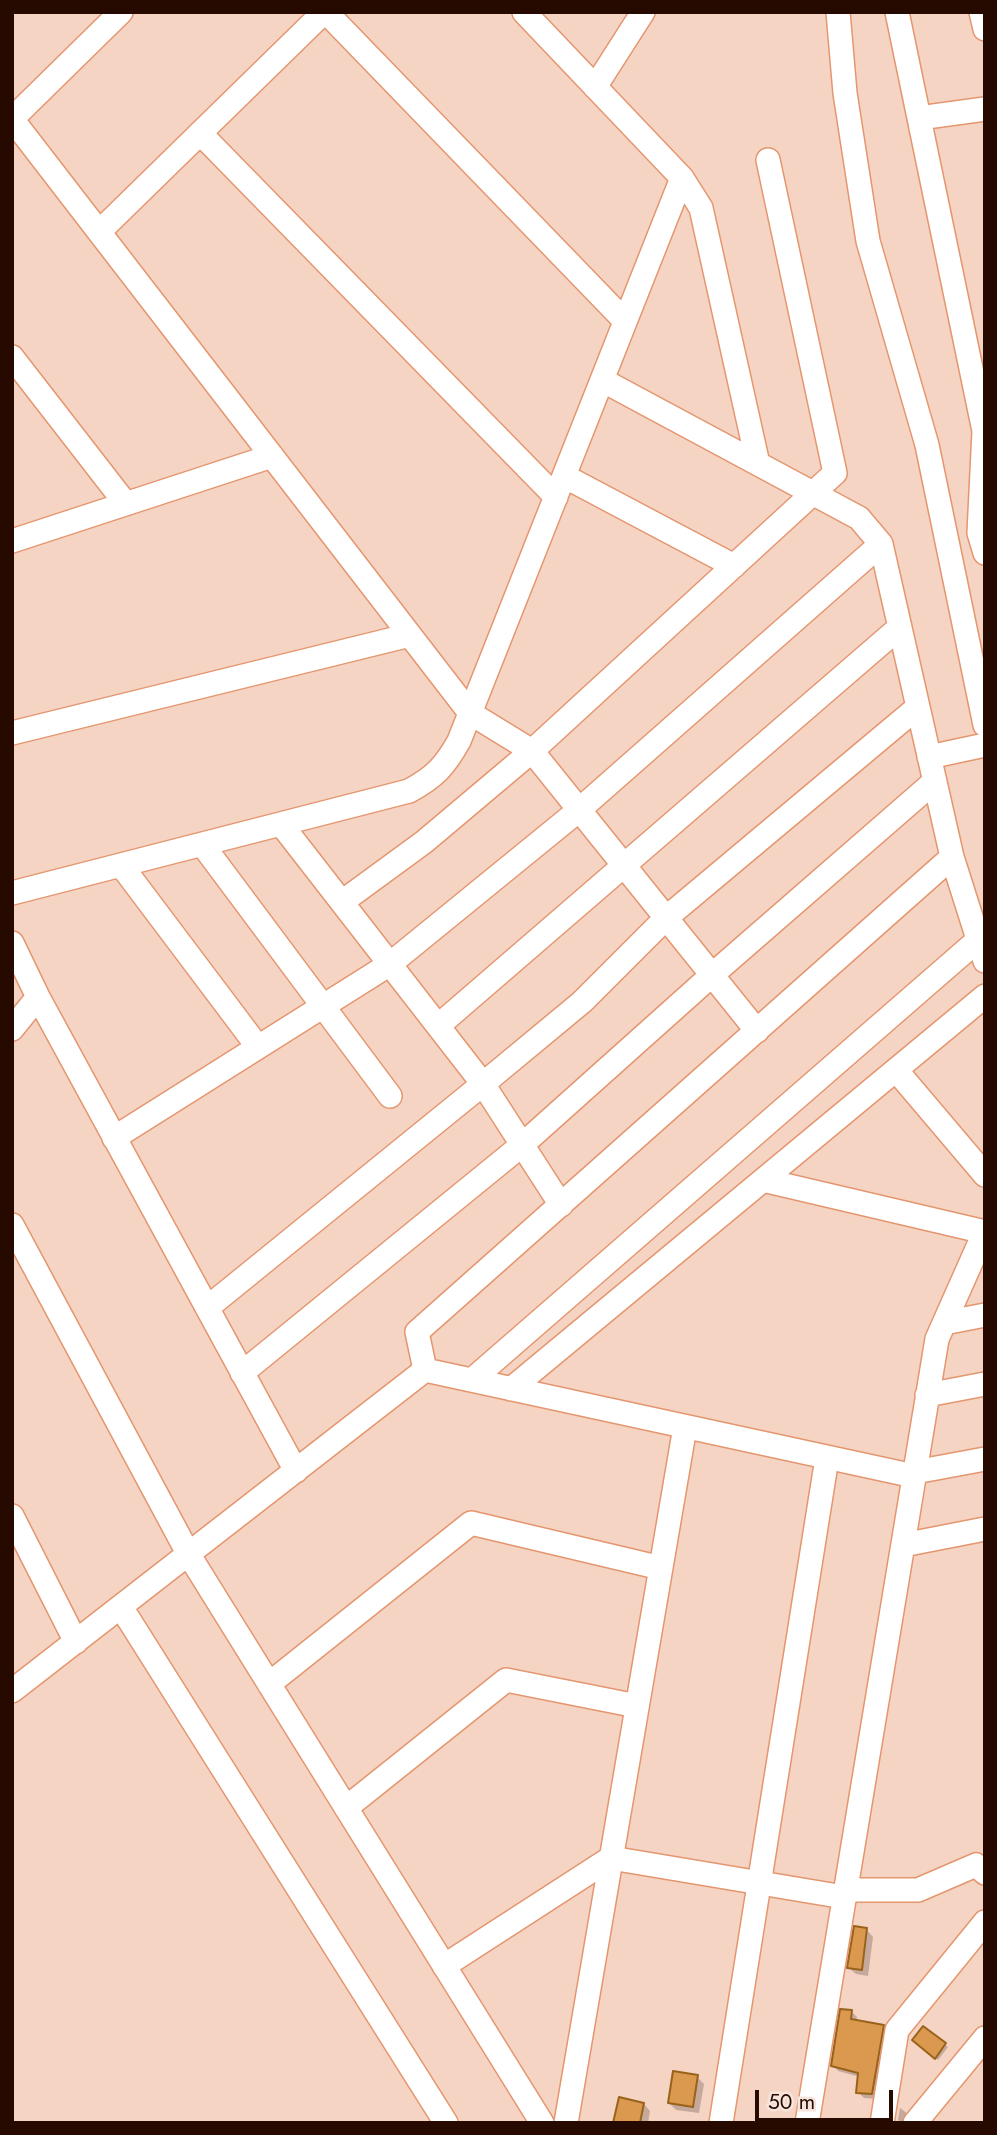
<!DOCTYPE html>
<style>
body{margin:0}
#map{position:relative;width:997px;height:2135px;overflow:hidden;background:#f5d4c4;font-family:Jost,sans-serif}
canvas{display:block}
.frame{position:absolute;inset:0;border:14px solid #260a00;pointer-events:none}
.scale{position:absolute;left:755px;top:2090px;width:138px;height:32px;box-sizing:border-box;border:4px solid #260a00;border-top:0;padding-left:9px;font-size:21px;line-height:24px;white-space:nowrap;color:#260a00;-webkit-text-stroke:5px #f6e5dd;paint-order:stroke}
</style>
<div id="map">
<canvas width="997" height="2135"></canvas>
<div class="frame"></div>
<div class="scale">50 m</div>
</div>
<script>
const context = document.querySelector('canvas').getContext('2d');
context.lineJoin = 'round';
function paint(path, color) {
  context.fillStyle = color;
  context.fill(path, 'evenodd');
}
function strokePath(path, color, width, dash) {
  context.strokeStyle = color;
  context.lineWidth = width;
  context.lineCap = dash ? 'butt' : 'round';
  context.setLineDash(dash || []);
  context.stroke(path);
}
paint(new Path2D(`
 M867,1930L873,1937L868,1976L856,1974L849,1968Z
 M851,2011L857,2017L856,2022L883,2027L889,2032L877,2099L864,2098L858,2092L860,2077L838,2071L833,2065Z
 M924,2029L948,2047L938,2060L914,2040Z
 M697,2077L704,2084L699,2113L676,2110L669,2103Z
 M644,2104L650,2111L648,2123H615Z
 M900,2108L908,2114L902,2123L898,2120Z`), '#0003');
const building = new Path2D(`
 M854,1926L867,1928L862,1970L847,1968Z
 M840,2009L852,2010L851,2019L884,2025L872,2094L856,2093L858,2073L831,2066Z
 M923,2026L946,2043L935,2059L912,2040Z
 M673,2071L698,2075L693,2107L668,2103Z
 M619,2097L644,2103L640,2123H613Z`);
paint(building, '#da994f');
strokePath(building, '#99621b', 2);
const minor = new Path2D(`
 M326,12L625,321
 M524,12L682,178L701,208L758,464
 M838,12L845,93L868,241L927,445L985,725
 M897,12L984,431L979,533L985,553
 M981,12L985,29
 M595,87L643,12
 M919,118L985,109
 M12,119L470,713L532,751L757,1031
 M12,119L121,12
 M200,133L556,497
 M99,232L324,12
 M12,357L126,504
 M602,380L859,518L881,544L952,857L985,961
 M564,476L734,566
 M12,541L272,456
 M12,733L410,635
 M929,757L985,745
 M281,824L483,1084L561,1205
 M202,844L390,1096
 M121,865L258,1047
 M12,893L409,791C435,777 445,766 459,741L682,178
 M342,902L424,842L532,751L835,473L768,160
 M12,943L38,997L296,1471
 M438,1026L900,627
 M12,1029L38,997
 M896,1070L985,1175
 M114,1138L390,964L579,810L881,544
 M763,1180L985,1232
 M12,1225L189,1555L542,2123
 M207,1308L483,1084L582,1002L666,918L918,707
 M944,1323L985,1315
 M425,1370L417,1332L952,857
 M242,1373L522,1145L712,975L935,781
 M472,1380L978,940
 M511,1389L985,996
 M927,1395L985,1384
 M915,1472L985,1459
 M12,1516L76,1642
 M903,1545L985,1529
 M121,1607L446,2123
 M269,1684L471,1523L661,1568
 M12,1691L425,1370L914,1476
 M346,1808L506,1680L637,1706
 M846,1890H918L976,1865L985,1873
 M444,1966L611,1858L844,1897
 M566,2123L685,1427
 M721,2123L827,1458
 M807,2123L937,1339L985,1231
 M882,2123L897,2030L985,1922
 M915,2123L985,2038`);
strokePath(minor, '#e4966f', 26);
strokePath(minor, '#fff', 23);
</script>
